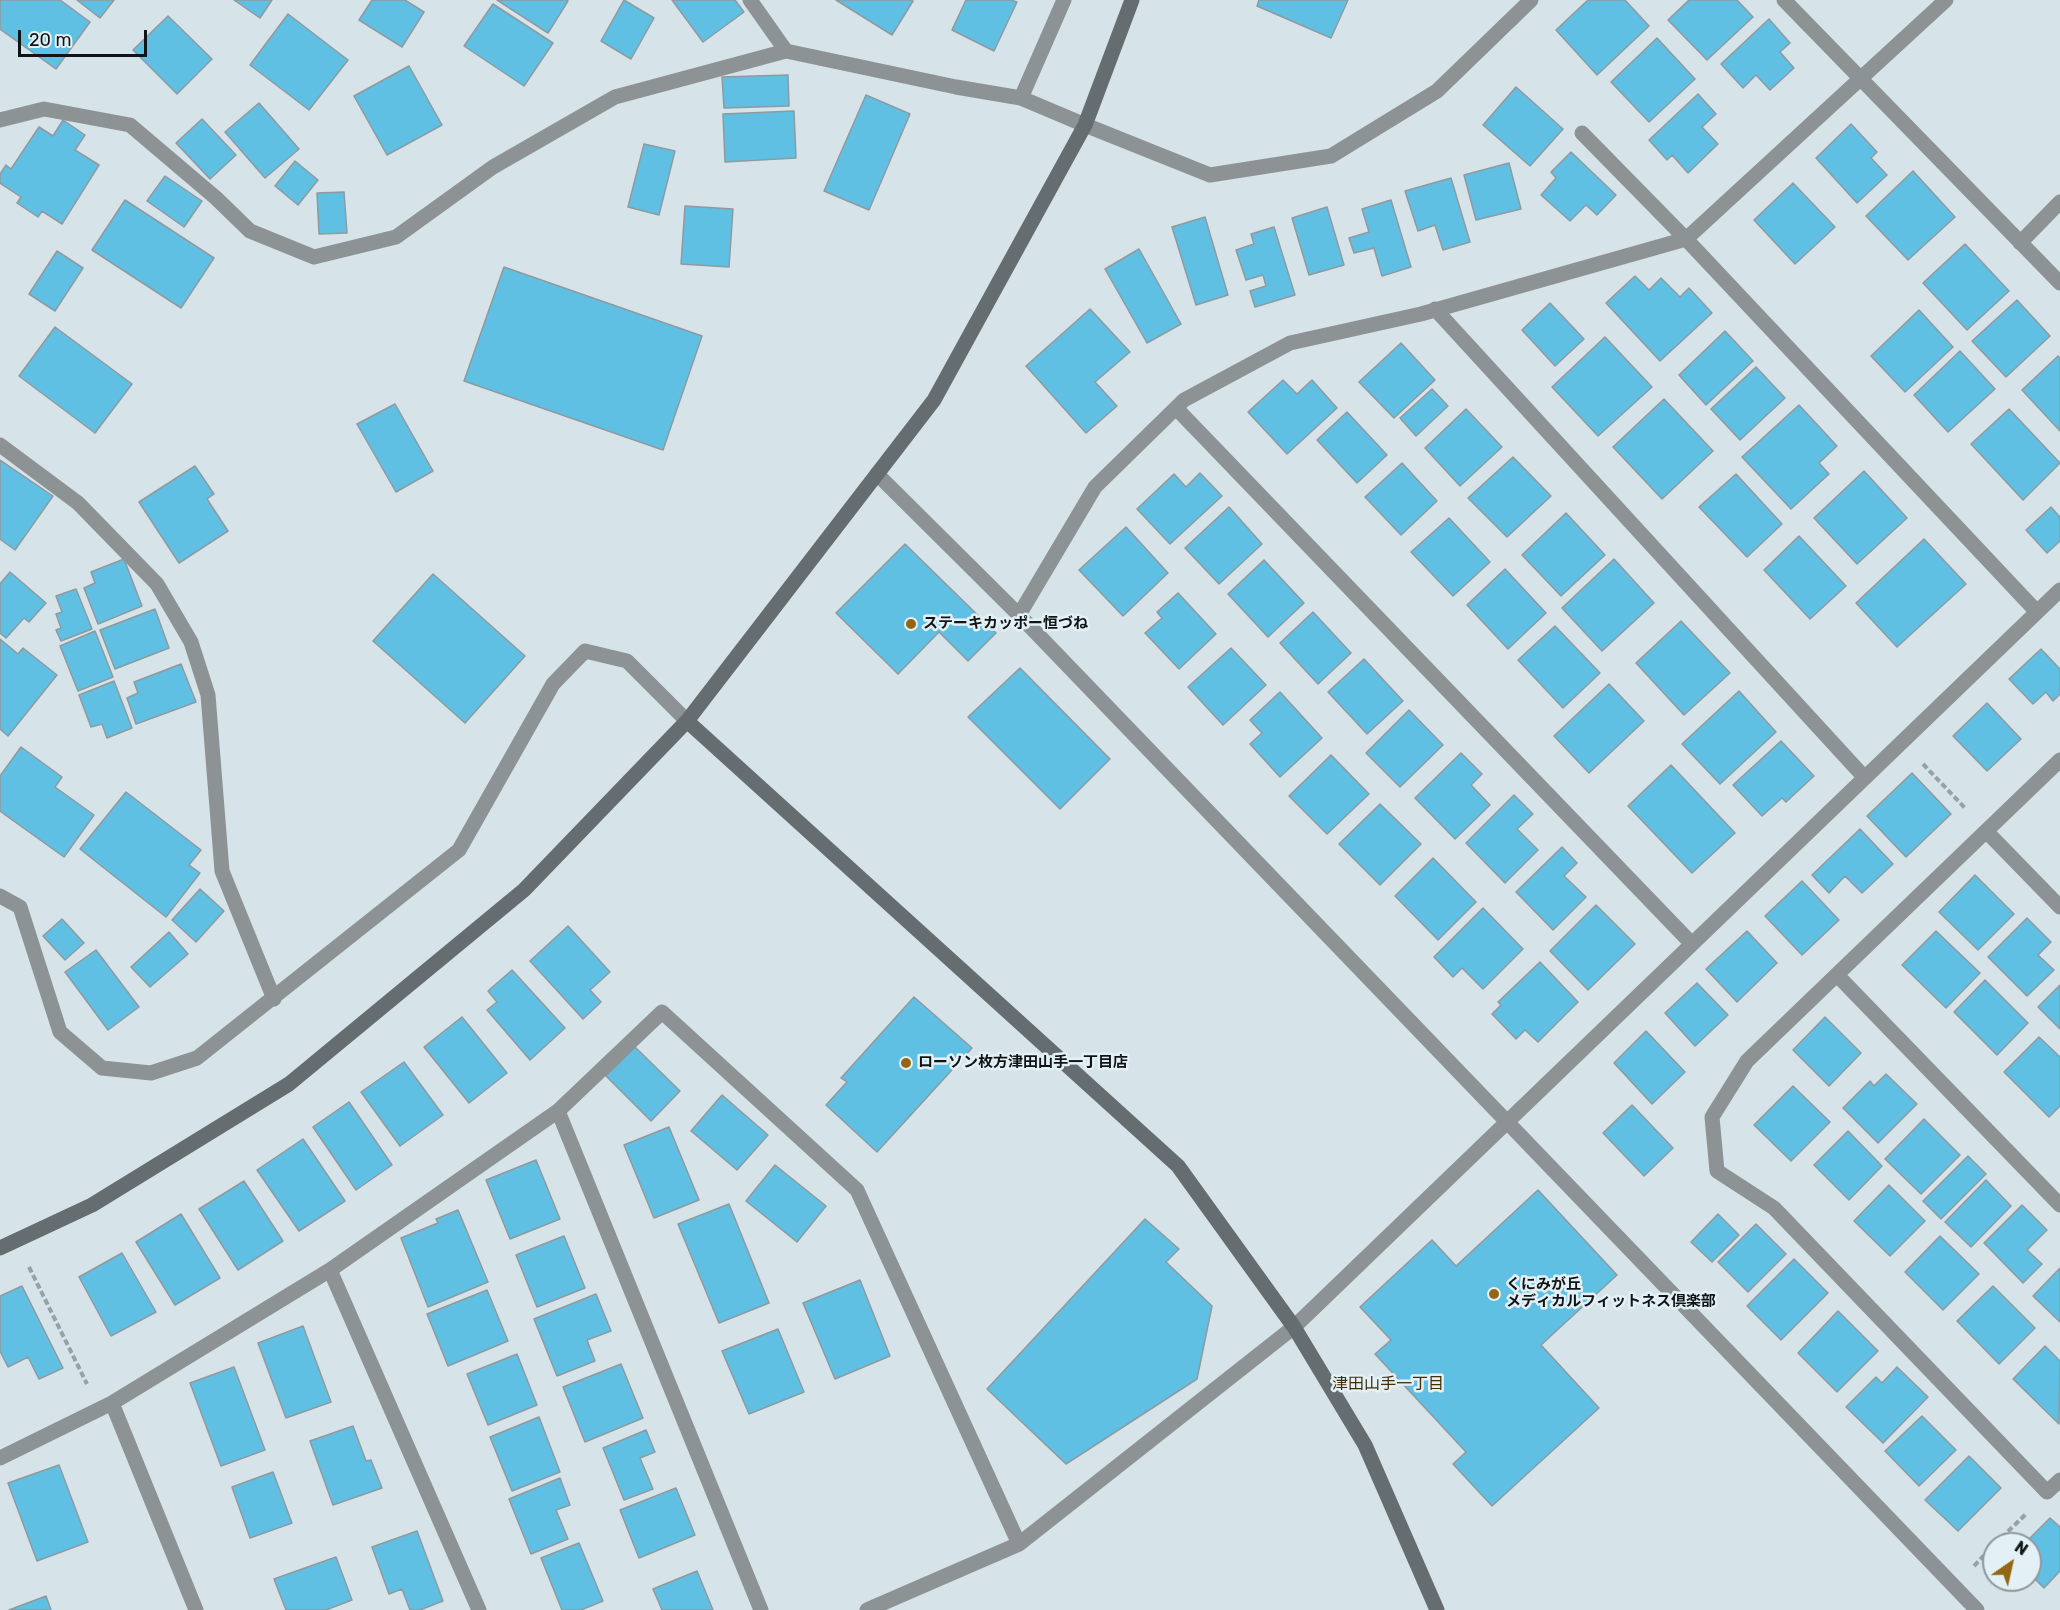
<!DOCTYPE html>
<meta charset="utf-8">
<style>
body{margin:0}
#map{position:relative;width:2060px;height:1610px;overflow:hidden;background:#d6e3e8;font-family:Rubik,sans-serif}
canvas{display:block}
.north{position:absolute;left:1982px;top:1532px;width:60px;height:60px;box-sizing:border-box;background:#e3f0f5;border:2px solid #8f989c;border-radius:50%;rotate:34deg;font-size:16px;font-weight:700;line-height:24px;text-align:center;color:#101416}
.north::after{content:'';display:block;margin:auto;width:21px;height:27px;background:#946614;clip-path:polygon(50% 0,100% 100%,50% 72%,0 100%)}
.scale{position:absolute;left:18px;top:30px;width:129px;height:27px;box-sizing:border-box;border:3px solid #101416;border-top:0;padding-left:8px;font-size:18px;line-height:21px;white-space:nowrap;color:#101416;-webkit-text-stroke:4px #e3f0f5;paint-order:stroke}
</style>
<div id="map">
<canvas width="2060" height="1610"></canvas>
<div class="north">N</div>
<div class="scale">20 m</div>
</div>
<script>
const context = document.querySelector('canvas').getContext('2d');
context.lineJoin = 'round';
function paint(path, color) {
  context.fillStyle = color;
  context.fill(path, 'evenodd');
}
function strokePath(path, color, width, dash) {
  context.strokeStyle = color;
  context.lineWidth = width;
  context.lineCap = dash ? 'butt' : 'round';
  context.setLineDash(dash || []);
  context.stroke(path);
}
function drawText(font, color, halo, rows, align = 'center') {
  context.font = font + ' Rubik,"Noto Sans JP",sans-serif';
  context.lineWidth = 5;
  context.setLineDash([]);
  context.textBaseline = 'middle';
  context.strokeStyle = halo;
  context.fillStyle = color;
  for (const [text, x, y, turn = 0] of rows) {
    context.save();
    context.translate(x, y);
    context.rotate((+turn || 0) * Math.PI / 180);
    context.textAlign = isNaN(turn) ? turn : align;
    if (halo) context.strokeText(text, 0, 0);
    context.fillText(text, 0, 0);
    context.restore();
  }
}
const building = new Path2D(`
 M0,0H60L90,22L56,69L0,29Z
 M77,0H114L100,18Z
 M234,0H272L260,18Z
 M372,0H405L424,12L402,47L359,20Z
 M497,0H566L568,1L548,33Z
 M624,0L654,18L631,59L601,41Z
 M672,0H735L744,12L703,42Z
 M836,0H912L913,1L892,35Z
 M966,0H1011L1017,2L994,51L952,30Z
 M1259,0H1348L1331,38L1257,6Z
 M1588,0H1625L1649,26L1597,75L1556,30Z
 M1689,0H1737L1753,17L1707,60L1668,20Z
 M493,4L553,43L524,86L464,46Z
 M288,14L348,60L309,110L250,65Z
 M168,16L212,59L177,94L133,50Z
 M1769,19L1790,43L1780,52L1794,68L1770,90L1756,75L1743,88L1721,64Z
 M1657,38L1695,79L1649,122L1611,82Z
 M409,66L442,125L387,155L354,96Z
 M788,75L789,106L724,108L722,77Z
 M1516,87L1563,129L1530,166L1483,125Z
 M1698,94L1716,114L1702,127L1718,144L1688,173L1672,155L1667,160L1649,140Z
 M866,95L910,114L869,210L824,191Z
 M259,103L299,149L265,178L225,132Z
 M794,111L796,158L725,162L723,114Z
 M202,119L236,155L210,179L176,143Z
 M63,120L85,135L75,150L99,165L62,224L42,211L38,217L17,203L21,197L0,183V174L6,165L11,169L39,127L53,136Z
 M1851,124L1877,152L1871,158L1887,175L1857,203L1816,158Z
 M644,144L675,151L659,215L628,207Z
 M1571,152L1616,195L1597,215L1586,205L1570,221L1541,195L1556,178L1551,172Z
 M295,161L318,180L298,205L275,186Z
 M1509,163L1521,209L1476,220L1464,175Z
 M1913,171L1955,217L1908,260L1866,216Z
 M165,176L202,201L184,227L147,201Z
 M1451,178L1470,242L1443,250L1435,225L1418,231L1405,191Z
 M1793,183L1835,227L1795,264L1754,220Z
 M344,192L347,233L319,234L317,193Z
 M125,200L214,258L181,308L92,250Z
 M1391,200L1411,267L1382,276L1374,248L1354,253L1349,238L1369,232L1362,209Z
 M685,206L733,209L729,267L681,264Z
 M1327,207L1344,265L1309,275L1292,218Z
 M1205,217L1228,295L1196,305L1172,227Z
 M1274,227L1295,295L1255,307L1250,291L1266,286L1263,275L1246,280L1236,250L1254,244L1251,234Z
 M1965,244L2009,291L1967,330L1923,283Z
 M1139,249L1181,324L1147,343L1105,269Z
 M57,251L83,268L55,311L29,294Z
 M504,267L702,336L663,450L464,381Z
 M1635,276L1649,290L1661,278L1680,297L1689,288L1712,313L1660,361L1606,303Z
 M2017,300L2050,336L2006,377L1972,341Z
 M1550,303L1584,339L1555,366L1522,330Z
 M1090,309L1130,352L1095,382L1117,406L1086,433L1026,366Z
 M1919,310L1953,347L1905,392L1871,356Z
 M55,327L132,384L95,433L19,376Z
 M1725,331L1753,361L1706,405L1679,375Z
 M1605,337L1652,387L1598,436L1552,387Z
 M1401,343L1435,380L1394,418L1359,382Z
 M1960,351L1995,389L1948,432L1914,395Z
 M2058,356L2060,358V431L2022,390Z
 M1756,367L1785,398L1740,440L1711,409Z
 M1283,380L1297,394L1312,380L1337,408L1287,454L1248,412Z
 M1432,389L1448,406L1416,436L1400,418Z
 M1664,399L1713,451L1662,499L1613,447Z
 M395,404L433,471L396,492L357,424Z
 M1799,405L1837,446L1819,463L1829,474L1791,509L1742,457Z
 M1466,409L1502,447L1460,486L1425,448Z
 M2009,409L2060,463L2023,500L1971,444Z
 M1347,412L1387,455L1357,483L1317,440Z
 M1513,457L1551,496L1507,537L1468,498Z
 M0,460L53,496L15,550L0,539Z
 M1402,463L1437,501L1401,535L1365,497Z
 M195,466L214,494L207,499L228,531L179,563L139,502Z
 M1864,471L1907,518L1857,564L1814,518Z
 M1200,473L1222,496L1170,544L1137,509L1174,474L1186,487Z
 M1736,474L1782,524L1747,557L1699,507Z
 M1229,507L1262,544L1219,584L1185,548Z
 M2051,507L2060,517V541L2047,553L2026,530Z
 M1566,513L1605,555L1561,596L1522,555Z
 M1449,518L1490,562L1453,596L1411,552Z
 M1126,527L1168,573L1123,616L1079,570Z
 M1799,536L1846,586L1810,619L1764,570Z
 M1924,539L1966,584L1897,647L1856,603Z
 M905,544L996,633L968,661L939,632L898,674L836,613Z
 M124,559L142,606L98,624L84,588L95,583L91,572Z
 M1614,559L1654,603L1602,651L1562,608Z
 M1264,560L1304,603L1268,637L1228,594Z
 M1505,569L1546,613L1508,649L1467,605Z
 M10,572L46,603L29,622L24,618L6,638L0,633V584Z
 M433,574L525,656L465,723L373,641Z
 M76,589L92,629L61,641L56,630L61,628L56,614L62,612L56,596Z
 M1178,593L1216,634L1179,669L1145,633L1162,618L1157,612Z
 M155,609L169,648L115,669L100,630Z
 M1313,612L1351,653L1318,684L1280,643Z
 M1681,621L1730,673L1684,715L1636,663Z
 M1555,626L1600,673L1563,708L1518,660Z
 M95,631L113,677L78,691L60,646Z
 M0,639L18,654L23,648L57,675L8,736L0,729Z
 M1231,648L1266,685L1223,725L1188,687Z
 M2041,649L2060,669V694L2053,701L2046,692L2033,704L2009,679Z
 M1364,659L1403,701L1367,734L1328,692Z
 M181,664L196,702L136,724L127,698L138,693L134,682Z
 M1020,668L1110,759L1060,809L968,717Z
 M114,681L132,728L107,738L102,724L91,727L79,695Z
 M1609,684L1644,721L1589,773L1554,736Z
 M1739,691L1776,732L1720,784L1682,744Z
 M1280,692L1322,738L1280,777L1250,744L1262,733L1250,720Z
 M1987,703L2021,739L1987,771L1953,736Z
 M1409,710L1443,745L1400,787L1366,753Z
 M1781,741L1814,776L1786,802L1782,798L1762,816L1733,785Z
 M21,747L62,777L55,787L94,815L64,857L0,811V776Z
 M1461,753L1482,774L1471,785L1490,805L1455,839L1415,798Z
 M1331,755L1369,794L1327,834L1289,796Z
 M1671,765L1735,833L1692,873L1628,806Z
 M1912,773L1951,814L1906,857L1867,816Z
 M126,792L201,850L189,865L200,873L166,917L80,849Z
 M1514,795L1533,814L1517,829L1538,850L1505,883L1466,843Z
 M1380,804L1421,844L1380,885L1339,844Z
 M1860,829L1893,864L1862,893L1845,876L1829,893L1812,875Z
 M1562,847L1577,863L1564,876L1586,897L1553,930L1516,892Z
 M1433,858L1476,902L1438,940L1395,896Z
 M1975,875L2014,914L1978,950L1939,912Z
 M1802,881L1839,920L1802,955L1765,916Z
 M200,889L224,911L196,942L172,920Z
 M1596,905L1635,944L1588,990L1550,951Z
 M1483,908L1523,949L1483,989L1462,968L1453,977L1434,957Z
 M2027,918L2051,942L2038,955L2054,970L2027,996L1988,957Z
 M62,919L84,943L65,960L43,936Z
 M568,926L610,972L590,990L601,1002L583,1019L530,961Z
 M1747,931L1777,963L1737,1002L1706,969Z
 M1936,931L1980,973L1946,1008L1902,965Z
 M169,932L188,954L150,987L131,967Z
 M96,950L139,1007L108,1030L65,972Z
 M1540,962L1578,1002L1538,1042L1525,1030L1516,1039L1492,1014L1501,1005L1498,1002Z
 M512,970L565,1028L530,1060L487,1010L497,1002L488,991Z
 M1985,980L2028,1023L1997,1055L1954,1012Z
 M1697,983L1728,1015L1695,1046L1665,1013Z
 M2060,985V1029L2038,1007Z
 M914,997L972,1048L877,1152L826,1105L847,1082L841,1078Z
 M462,1017L507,1073L469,1103L424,1047Z
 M1825,1017L1861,1053L1829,1086L1793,1050Z
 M1646,1031L1685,1072L1652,1104L1614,1063Z
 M2039,1037L2060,1057V1106L2049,1117L2004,1072Z
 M635,1047L680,1091L651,1121L606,1076Z
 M404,1062L443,1115L400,1146L361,1092Z
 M1886,1074L1917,1104L1878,1143L1843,1108L1870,1081L1874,1086Z
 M1793,1086L1830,1122L1791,1161L1754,1125Z
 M722,1095L768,1135L737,1170L691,1131Z
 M349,1102L392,1165L356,1190L313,1127Z
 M1632,1105L1673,1148L1644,1176L1603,1133Z
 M1924,1119L1960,1155L1921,1194L1885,1159Z
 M669,1127L699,1200L654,1218L624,1145Z
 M1848,1131L1882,1166L1849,1200L1814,1165Z
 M303,1139L345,1201L299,1231L257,1170Z
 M1968,1156L1986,1174L1941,1219L1923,1201Z
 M536,1160L560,1219L510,1239L486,1180Z
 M775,1165L826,1206L797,1242L746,1201Z
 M1986,1180L2011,1206L1971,1247L1945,1222Z
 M244,1181L283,1241L238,1270L199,1209Z
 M1889,1185L1925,1221L1890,1256L1854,1221Z
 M1538,1190L1617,1275L1541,1345L1599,1408L1492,1506L1453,1464L1466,1452L1375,1354L1391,1340L1360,1307L1432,1240L1456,1266Z
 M729,1204L769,1303L719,1323L678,1224Z
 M2022,1205L2047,1230L2027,1250L2042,1264L2023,1283L1984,1243Z
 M458,1210L488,1282L428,1307L401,1238L438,1223L436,1219Z
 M181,1214L220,1278L175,1305L136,1242Z
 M1718,1214L1739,1235L1712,1262L1691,1242Z
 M1145,1219L1179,1249L1166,1262L1212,1306L1197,1379L1066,1464L987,1389Z
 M1756,1224L1786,1254L1748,1292L1718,1262Z
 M564,1236L585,1288L537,1307L516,1255Z
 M1940,1236L1979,1274L1943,1310L1905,1272Z
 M122,1253L156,1312L111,1336L79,1277Z
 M1794,1259L1828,1293L1781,1340L1747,1306Z
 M2060,1268V1322L2033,1296Z
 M860,1280L890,1356L835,1379L803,1303Z
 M22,1286L63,1368L39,1379L28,1357L8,1367L0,1351V1296Z
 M1993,1286L2035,1328L1999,1364L1957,1321Z
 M487,1290L508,1341L448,1366L427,1314Z
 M596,1294L611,1331L587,1340L595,1361L557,1376L534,1319Z
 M1838,1311L1878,1351L1837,1392L1798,1353Z
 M303,1326L331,1402L286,1418L258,1343Z
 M778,1329L804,1392L749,1414L722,1351Z
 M2045,1346L2060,1361L2059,1424L2013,1379Z
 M517,1354L537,1405L488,1425L467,1374Z
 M621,1364L643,1418L585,1442L563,1387Z
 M234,1367L265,1450L221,1466L190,1383Z
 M1897,1367L1928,1397L1883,1443L1846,1407L1876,1377L1882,1383Z
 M1922,1416L1956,1450L1919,1486L1885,1451Z
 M539,1417L560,1472L512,1491L490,1437Z
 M353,1426L366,1461L371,1460L382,1488L333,1505L310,1441Z
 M646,1430L655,1452L640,1458L653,1489L624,1500L603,1448Z
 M1969,1456L2001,1488L1958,1531L1925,1500Z
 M59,1465L88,1542L37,1561L8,1483Z
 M273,1472L292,1523L250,1538L232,1487Z
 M560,1478L570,1505L556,1510L568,1539L531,1554L509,1499Z
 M676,1488L695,1535L639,1558L620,1510Z
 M2050,1518L2060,1527V1571L2044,1588L2030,1574V1544H2024Z
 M417,1531L443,1601L420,1610H410L402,1589L389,1594L372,1547Z
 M579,1543L603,1601L581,1610H562L541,1558Z
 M336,1557L352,1600L326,1610H286L274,1579Z
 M697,1571L713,1610H662L653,1589Z
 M46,1596L51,1610H9Z`);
paint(building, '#60c0e3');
strokePath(building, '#8e9a9f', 1.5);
strokePath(new Path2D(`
 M1923,764L1965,808
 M29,1267L87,1384
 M1995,1544L2027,1513
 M1974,1566L1994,1545`), '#97a1a6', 4, [6, 3]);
strokePath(new Path2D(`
 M750,0L786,51
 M1784,0L2060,283
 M1021,98L1064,0
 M0,120L44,109L130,125L216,198L250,231L314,257L396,237L493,167L615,97L786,51L956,87L1021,98L1085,125L1210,175L1331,156L1437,91L1531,0
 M1582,133L1686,239L2037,612
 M2020,243L2060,202
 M1435,309L1865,778
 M1176,408L1692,944
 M0,445L78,503L157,584L191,642L208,695L222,871L274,999
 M877,474L1019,615L1977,1610
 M1019,615L1095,487L1184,400L1290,343L1421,314L1686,239L1946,0
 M2060,760L1747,1061L1712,1117L1717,1171L1774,1208L2047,1492L2060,1480
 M1986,831L2060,907
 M0,896L20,907L60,1032L102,1068L151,1073L197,1058L459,850L553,684L585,651L627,661L687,721
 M1837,975L2060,1205
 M558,1111L761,1610
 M330,1270L479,1610
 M112,1403L196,1610
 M0,1458L112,1403L330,1270L558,1111L662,1012L857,1190L1019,1544
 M867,1610L1019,1544L1294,1327L2060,590`), '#8d9395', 15);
strokePath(new Path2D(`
 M687,721L1178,1166L1294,1327L1365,1445L1437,1610
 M0,1248L92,1205L289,1084L524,890L687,721L934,400L1085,125L1132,0`), '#666d71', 15);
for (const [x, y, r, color] of [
 [911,624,6,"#946614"],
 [906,1063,6,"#946614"],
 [1494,1294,6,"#946614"]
]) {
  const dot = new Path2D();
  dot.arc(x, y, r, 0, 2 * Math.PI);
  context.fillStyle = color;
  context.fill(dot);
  strokePath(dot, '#e3f0f5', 2);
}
drawText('bold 15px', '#101416', '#e3f0f5', [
 ["ステーキカッポー恒づね",923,624],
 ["ローソン枚方津田山手一丁目店",918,1063],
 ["くにみが丘",1506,1285],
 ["メディカルフィットネス倶楽部",1506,1302]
], 'left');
drawText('16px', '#432d07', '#e3f0f5', [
 ["津田山手一丁目",1388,1384]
]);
</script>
